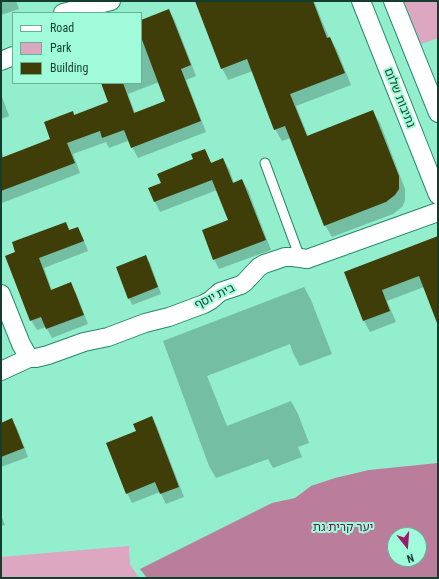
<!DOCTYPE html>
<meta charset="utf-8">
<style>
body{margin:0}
#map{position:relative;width:439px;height:579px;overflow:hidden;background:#92eecc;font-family:"Roboto Condensed",sans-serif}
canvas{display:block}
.frame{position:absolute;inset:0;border:2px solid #153d2f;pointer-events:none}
.legend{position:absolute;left:12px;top:12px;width:130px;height:72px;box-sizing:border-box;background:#9ffbd9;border:1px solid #68af95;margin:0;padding:5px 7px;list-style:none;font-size:12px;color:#153d2f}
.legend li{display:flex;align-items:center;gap:8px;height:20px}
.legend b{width:20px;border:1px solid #68af95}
.north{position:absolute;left:387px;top:527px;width:40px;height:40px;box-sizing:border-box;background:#9ffbd9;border:1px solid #68af95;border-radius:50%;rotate:163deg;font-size:11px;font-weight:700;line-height:16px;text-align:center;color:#153d2f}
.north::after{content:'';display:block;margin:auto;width:14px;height:18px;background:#9d1a6c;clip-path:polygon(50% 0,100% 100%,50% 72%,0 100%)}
</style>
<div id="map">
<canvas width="439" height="579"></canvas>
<div class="frame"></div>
<ul class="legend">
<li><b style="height:5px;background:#fff"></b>Road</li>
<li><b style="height:11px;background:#dda6c1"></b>Park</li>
<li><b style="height:11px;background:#3f3e09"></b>Building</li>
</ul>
<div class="north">N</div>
</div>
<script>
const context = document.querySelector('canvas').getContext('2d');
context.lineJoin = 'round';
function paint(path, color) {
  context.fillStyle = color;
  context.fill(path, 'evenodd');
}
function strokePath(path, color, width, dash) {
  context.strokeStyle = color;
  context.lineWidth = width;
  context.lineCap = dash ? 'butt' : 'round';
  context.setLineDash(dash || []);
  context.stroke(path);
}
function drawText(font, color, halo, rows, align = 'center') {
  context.font = font + ' "Roboto Condensed","Noto Sans Hebrew",sans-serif';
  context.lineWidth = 4;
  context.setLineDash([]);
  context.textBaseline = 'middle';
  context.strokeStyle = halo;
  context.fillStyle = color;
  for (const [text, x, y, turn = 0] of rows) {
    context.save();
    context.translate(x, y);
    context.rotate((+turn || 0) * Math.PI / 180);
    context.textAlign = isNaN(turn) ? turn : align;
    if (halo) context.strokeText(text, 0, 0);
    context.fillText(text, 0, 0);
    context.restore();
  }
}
paint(new Path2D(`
 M404,1H438V38L421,44Z
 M129,546L130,564L139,578H1V557Z`), '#dda6c1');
paint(new Path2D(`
 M438,463V578H147L140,569L272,503L295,498L311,486L335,478L369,470ZM395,535H419V559H395Z`), '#bb7d9c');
paint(new Path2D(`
 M1,1H16L19,9L1,15Z
 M196,1H314L329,38H330L337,50L351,85L296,106L308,136L373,112L380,123L405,189V201L402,207L393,214L332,237L325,225L291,138L282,141L275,129L253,71L228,80L222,68Z
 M169,10L175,21L196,76L186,80L206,132L138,158L132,147L130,140L109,148L106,142L73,154L80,173L2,203L1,201V149L4,158L52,139L74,116L109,102L102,83H141V21ZM159,82L167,101L135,113L128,94Z
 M1,94L9,116L1,119Z
 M205,150L212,164L223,159L229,169L234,183L242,180L248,190L271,250L219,269L214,259L229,221L217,190L160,212L155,202L150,189L162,184L194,160Z
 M66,223L70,231L78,228L83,238L88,251L44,268L52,291L71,284L76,293L88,324L52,338L46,327L37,330L31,320L17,252Z
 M438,237V323L424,287L387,301L396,322L370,332L364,321L345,272Z
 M146,257L150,263L161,294L132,305L129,298Z
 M304,287L311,300L332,354L300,366L293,353L290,344L207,376L227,426L291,401L298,414L309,443L298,447L302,457L273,468L268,459L216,478L209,466L163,341Z
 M152,417L157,427L184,497L166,504L160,492L132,503L127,493L137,432Z
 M12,420L17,428L28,457L1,467V424Z
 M1,515L5,525L1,526Z`), '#0003');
paint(new Path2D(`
 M195,1H313L327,38L330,37L345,73L290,94L307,136L373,110L399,176V189L395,195L386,202L324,226L285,126L274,130L247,59L221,69Z
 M169,9L191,65L181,69L201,121L131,148L124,130L102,138L100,131L67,143L75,163L1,191V158L50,139L44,122L73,111L74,115L108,102L101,83H123L134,113L165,101L141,37V20Z
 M205,149L211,163L223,158L233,183L242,179L266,240L213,260L202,230L228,220L212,180L154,202L148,188L161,183L157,174L193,159L191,154Z
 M66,222L69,230L78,227L84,241L39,258L51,290L71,282L84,315L46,329L41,317L30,321L5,256L15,252L12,242Z
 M438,236V323H437L419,276L382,290L390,311L363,321L344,272Z
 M146,255L158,287L128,299L116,267Z
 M152,416L179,487L160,494L155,482L126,494L106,443L136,431L133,424Z
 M12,418L24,448L1,457V423Z`), '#3f3e09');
const service = new Path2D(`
 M265,163L300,258`);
const minor = new Path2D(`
 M361,1L438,195
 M393,1L438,113
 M63,13L111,1
 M1,61L13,56
 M1,294L21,344L29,358
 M1,371L29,358H36L48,355L84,342L108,337L145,323L169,317L204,304L211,300L220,292L241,285L245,282L259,267L264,264L285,257H293L307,259L438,212`);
strokePath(service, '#26896b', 11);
strokePath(minor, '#26896b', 20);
strokePath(service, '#fff', 9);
strokePath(minor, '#fff', 18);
drawText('12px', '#153d2f', '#9ffbd9', [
 ["נתיבות שלום",399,98,68],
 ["בית יוסף",215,297,-26]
]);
drawText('12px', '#651a46', '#9ffbd9', [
 ["יער קרית גת",343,528]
]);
</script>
